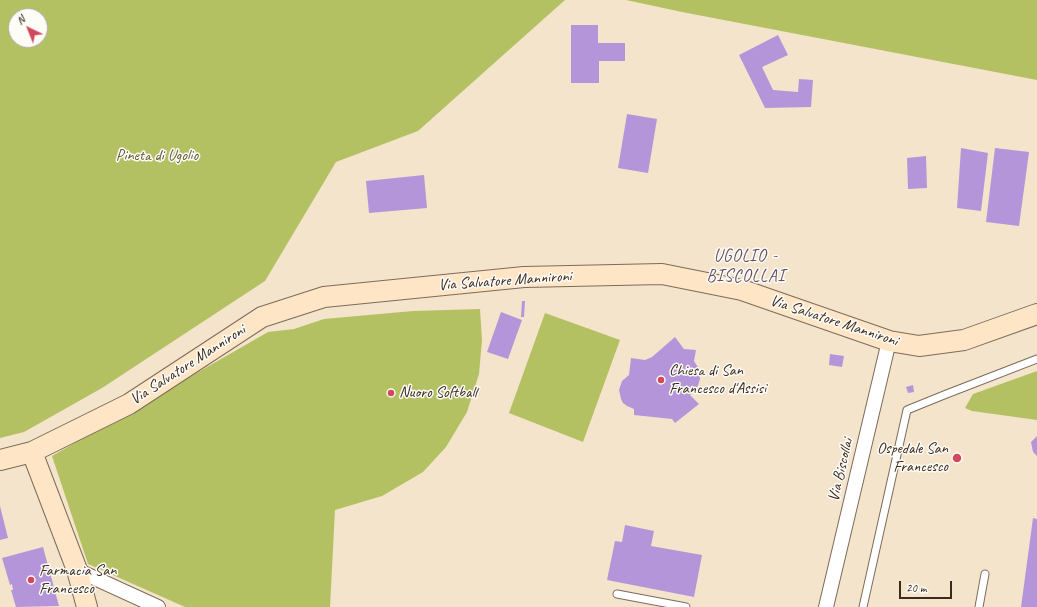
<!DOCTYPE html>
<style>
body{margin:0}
#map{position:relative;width:1037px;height:607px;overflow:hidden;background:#f4e4cb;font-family:Caveat,sans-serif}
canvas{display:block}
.north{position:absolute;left:8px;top:8px;width:40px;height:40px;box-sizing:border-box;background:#fdfcf7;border:1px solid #afa8a0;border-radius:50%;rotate:317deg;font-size:11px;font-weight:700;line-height:16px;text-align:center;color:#3b2a1e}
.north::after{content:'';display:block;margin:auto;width:14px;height:18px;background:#d1495b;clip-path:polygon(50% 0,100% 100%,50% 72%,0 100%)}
.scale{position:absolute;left:899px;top:581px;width:53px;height:18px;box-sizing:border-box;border:2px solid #3b2a1e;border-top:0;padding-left:5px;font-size:12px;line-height:14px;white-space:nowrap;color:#3b2a1e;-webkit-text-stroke:3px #fdfcf7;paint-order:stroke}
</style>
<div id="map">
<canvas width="1037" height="607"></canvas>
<div class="north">N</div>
<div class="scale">20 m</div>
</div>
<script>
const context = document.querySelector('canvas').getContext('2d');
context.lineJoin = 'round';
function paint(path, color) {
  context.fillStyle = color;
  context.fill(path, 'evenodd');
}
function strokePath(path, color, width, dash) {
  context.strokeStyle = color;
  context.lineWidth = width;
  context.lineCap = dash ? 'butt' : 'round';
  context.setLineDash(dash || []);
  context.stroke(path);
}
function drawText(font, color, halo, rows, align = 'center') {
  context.font = font + ' Caveat,sans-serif';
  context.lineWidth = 3;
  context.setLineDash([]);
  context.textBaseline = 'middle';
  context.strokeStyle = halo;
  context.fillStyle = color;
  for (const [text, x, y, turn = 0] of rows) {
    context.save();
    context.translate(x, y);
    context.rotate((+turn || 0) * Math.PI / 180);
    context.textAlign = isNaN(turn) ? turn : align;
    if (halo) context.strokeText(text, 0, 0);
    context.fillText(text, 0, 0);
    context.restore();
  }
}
paint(new Path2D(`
 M0,0H565L418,131L336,162L265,281L102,388L24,432L0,438ZM16,16H40V40H16Z
 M626,0H1037V80L682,12Z
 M480,309L482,340L479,374L467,412L446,447L423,472L382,496L335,510L330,607H185L88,564L52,456L268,332L294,329L324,319L413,311Z
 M545,313L620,340L583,442L509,413Z
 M1037,371V420L972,411L965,408L973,394Z`), '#b4c163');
paint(new Path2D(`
 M571,25H598V43H625V61H599V83H571Z
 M778,35L788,55L762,67L773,90L798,92L799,79L813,80L811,107L765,108L739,55Z
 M627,114L657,119L648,173L618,168Z
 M961,148L988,153L981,211L957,208Z
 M995,148L1029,152L1019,226L986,222Z
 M926,156L927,188L908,189L907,158Z
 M424,175L427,208L369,213L366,181Z
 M522,301H525L524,317H521Z
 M501,312L522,320L508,359L487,352Z
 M675,337L684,349L696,350L694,361L699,369L700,379L697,388L690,395L699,404L675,423L672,419L634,415V409L627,406L623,403L621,399L619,390L622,381L629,375L631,358L645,360L652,357Z
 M830,354L844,356L842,367L829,365Z
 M913,385L914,392L908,393L906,387Z
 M1037,436V456L1033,452L1031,442Z
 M0,506L8,538L0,540Z
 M1033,518L1037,519V607H1021Z
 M625,525L654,531L651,546L702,555L694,597L607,580L615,541L622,542Z
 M43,547L59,606L16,607L11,590H13L12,584L10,585L2,558Z`), '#b595da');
const lane = new Path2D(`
 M617,594L686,607
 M863,607L907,410L944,395L1037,359
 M979,607L985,574`);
const street = new Path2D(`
 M77,570L158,607
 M826,607L889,341`);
const secondary = new Path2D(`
 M32,452L77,570L87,607
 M0,460L32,452L129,404L262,317L324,297L524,277L662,274L742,290L889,341L919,346L964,340L1037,314`);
strokePath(lane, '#7c6b5b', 9);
strokePath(street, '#7c6b5b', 16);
strokePath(secondary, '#7c6b5b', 22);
strokePath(lane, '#fff', 7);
strokePath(street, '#fff', 14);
strokePath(secondary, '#fee5c5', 20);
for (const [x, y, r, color] of [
 [661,380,4,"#d1495b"],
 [391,393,4,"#d1495b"],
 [957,458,5,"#d1495b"],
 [31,580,4,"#d1495b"]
]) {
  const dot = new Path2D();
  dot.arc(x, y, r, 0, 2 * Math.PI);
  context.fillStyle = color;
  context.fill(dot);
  strokePath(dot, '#fdfcf7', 1.5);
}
drawText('16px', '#5f5733', '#fdfcf7', [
 ["Pineta di Ugolio",157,156]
]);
drawText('16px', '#3b2a1e', '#fdfcf7', [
 ["Via Salvatore Mannironi",505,281,-4],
 ["Via Salvatore Mannironi",834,321,18],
 ["Via Salvatore Mannironi",188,365,-33],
 ["Via Biscollai",841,470,-77]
]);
drawText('16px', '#3b2a1e', '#fdfcf7', [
 ["Chiesa di San",669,371],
 ["Francesco d'Assisi",669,389],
 ["Nuoro Softball",399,393],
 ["Ospedale San",948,449,"right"],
 ["Francesco",948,467,"right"],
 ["Farmacia San",39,571],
 ["Francesco",39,589]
], 'left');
context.letterSpacing = '1px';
drawText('17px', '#664f60', '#fdfcf7', [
 ["UGOLIO -",746,257],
 ["BISCOLLAI",746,277]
]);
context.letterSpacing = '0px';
</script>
